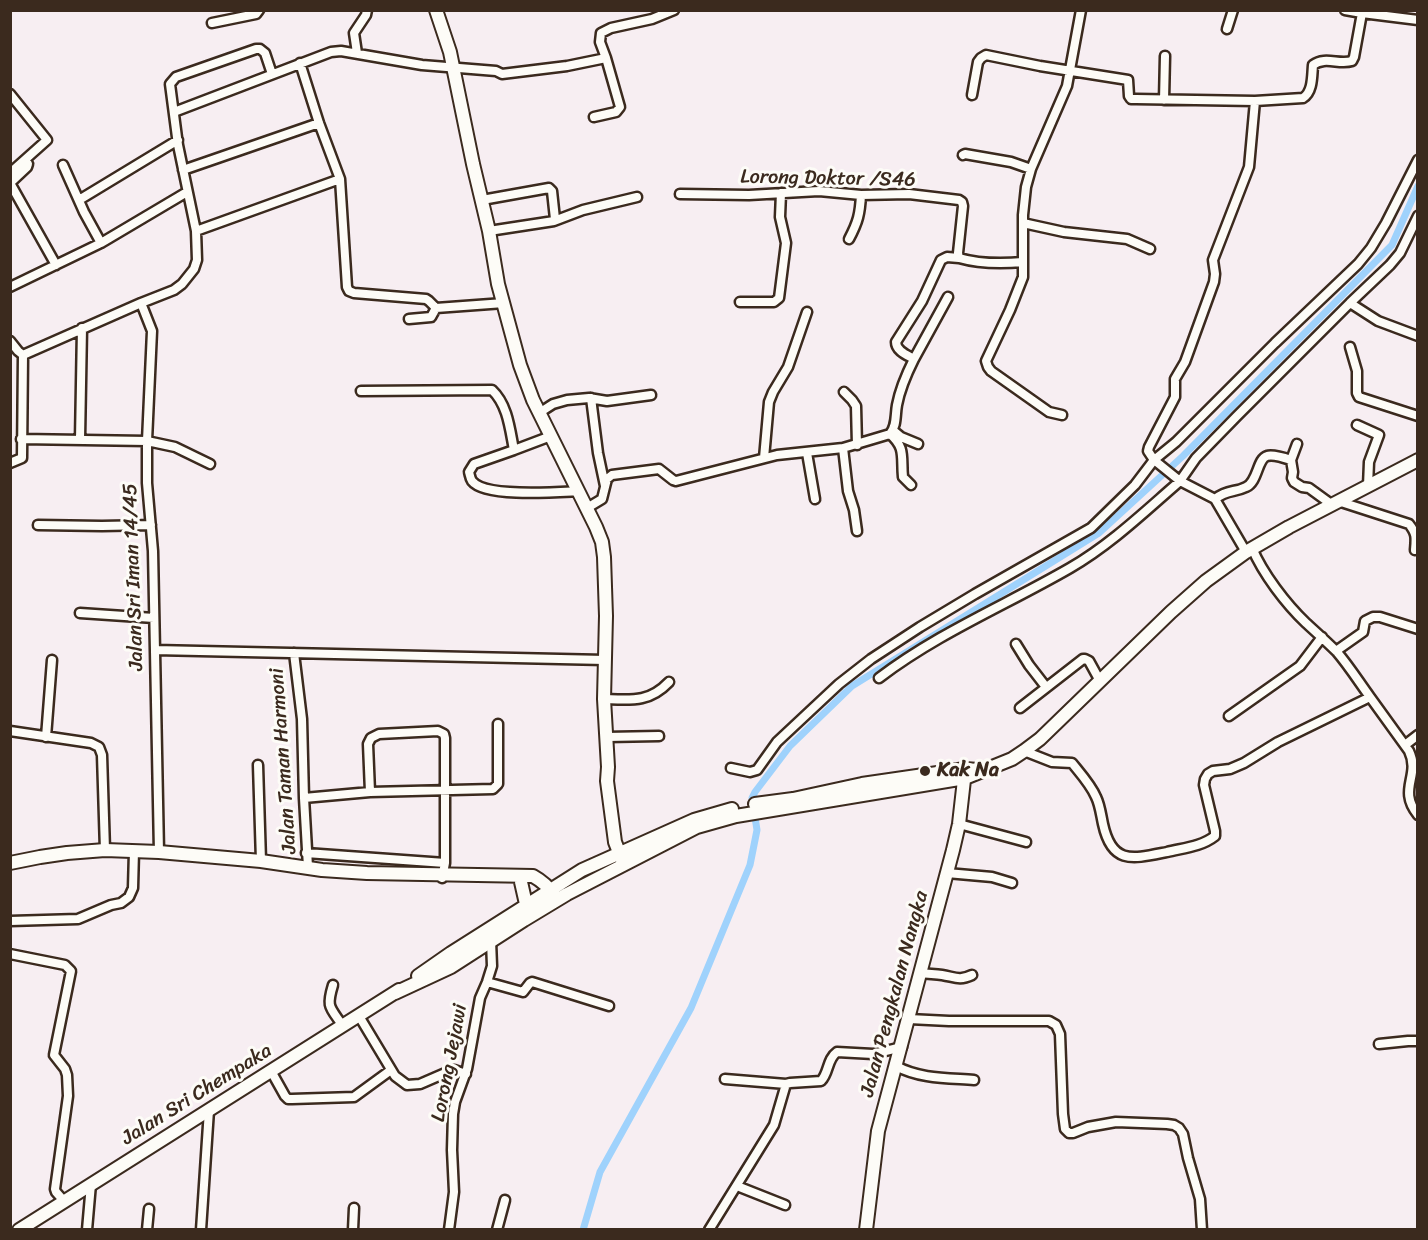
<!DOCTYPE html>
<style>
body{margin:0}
#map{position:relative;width:1428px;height:1240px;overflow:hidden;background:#f7eef2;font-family:Sriracha,sans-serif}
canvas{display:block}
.frame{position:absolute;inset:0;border:12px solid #3b2a1e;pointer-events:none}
</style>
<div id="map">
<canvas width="1428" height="1240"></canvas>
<div class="frame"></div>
</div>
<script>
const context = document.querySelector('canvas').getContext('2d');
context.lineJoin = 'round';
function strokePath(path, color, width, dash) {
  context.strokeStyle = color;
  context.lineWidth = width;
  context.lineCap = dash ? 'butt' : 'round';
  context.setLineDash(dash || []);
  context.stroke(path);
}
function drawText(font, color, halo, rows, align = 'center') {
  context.font = font + ' Sriracha,sans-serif';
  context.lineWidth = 6;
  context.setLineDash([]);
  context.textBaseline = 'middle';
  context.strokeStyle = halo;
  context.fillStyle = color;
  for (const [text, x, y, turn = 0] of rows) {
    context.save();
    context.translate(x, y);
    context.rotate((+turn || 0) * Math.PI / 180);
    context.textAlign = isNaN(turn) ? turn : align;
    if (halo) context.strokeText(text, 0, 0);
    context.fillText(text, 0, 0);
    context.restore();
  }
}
strokePath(new Path2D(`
 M583,1230L600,1172L691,1008L750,865L757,830L752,798L755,792L790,746L852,686L1099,533L1183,456L1392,245L1418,186`), '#9fd2fc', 7);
const street = new Path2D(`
 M1362,13L1418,20
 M212,23L256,14L259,10
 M1227,29L1233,10
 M357,53L354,33L366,15L367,10
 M300,63L319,123L340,179L347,287L349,291L354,293L426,299L429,301L436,308L504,303
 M10,94L47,140L10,173
 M972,95L978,62L981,58L986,55L1040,66L1128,80L1129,96L1131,99H1136L1255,101L1303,98C1313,92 1312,76 1313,65C1325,56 1339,65 1352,61L1354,57L1362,13L1345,10
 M1164,100L1165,56
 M174,112L331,52L341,51L422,65L496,71L502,74L567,66L606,58L600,42L601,33L611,28L652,19L674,10
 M594,117L616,112L620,107L606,58
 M963,155L965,154L1011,162L1031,169
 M63,165L84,212L101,243
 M183,170L319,123
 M10,183L56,265
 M10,183L27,167L28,164L25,160
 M680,194L749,195L819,191L861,195L909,194L959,200L962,202L963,206L958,253L959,258C980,264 1001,264 1023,262
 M79,200L178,140
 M482,200L549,188L552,191L555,219L554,221L489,231
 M554,221L583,210L637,197
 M1023,223L1064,232L1127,239L1150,249
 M196,231L340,179
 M849,239C858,222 860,214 861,195
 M10,287L101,243L187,192
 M740,302H774L779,298L786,243L780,217L781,193
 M141,303L152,331L147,441V483L153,551L159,852
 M1350,303L1378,321L1418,336
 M409,319L431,317L436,308
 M10,341L18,351L23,355L22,458L10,463
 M1350,347L1357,371V393L1359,397L1418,416
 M23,355L141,303L174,290L182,284L194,269L197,260L196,231L178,145L170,84L176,77L256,49H260L265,53L272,74
 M914,359L948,297
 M361,391L492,390C508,405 510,430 514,450
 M844,392L852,400L856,406L857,445
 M591,398L598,453L605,486
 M539,413L553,404L567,400L589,398L607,401L651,395
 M1062,415L1049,412L991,371L988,367L986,361L1010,310L1023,277V215L1026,187L1031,169L1067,86L1081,10
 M1357,425L1379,435L1369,462L1368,486
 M895,432L901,437L918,444
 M890,434C906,448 901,457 903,477L911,485
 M551,436L514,450L474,464L469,472C470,475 470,478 472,481C485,498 558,492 579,491
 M21,439L147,441L175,447L210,464
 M80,439L82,328
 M1297,444L1291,460L1293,472L1292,478L1294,482L1302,487L1309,488L1331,504
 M843,448L848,491L854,510L857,531
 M807,453L815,499
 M764,458L769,402L773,392L788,367L807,312
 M1215,499C1228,489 1234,493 1246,487C1258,482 1257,459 1267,456C1273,454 1285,458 1291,460
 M1338,501L1409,524C1417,534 1416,538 1415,550
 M587,508L602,499L607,479L612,475L659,469L673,480L676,481L777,455L843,448L890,434C897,425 895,416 897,405C900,389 907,373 914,359C907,355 896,351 896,342L922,301L941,260L947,257L959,258
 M38,525L102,526L151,525
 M1246,552L1215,499L1180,481L1154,460L1148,451L1149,447L1175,397V379L1185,362L1214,282L1215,274L1213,260L1249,167L1255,101
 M80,613L154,618
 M1016,644L1029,665L1046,687
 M155,650L605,660
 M1336,651L1363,632L1365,621L1373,617H1380L1418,629
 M294,653L302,719L304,798L308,867
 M879,678C938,633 1006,605 1070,568C1108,546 1140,516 1172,488L1180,481L1196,458L1237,416L1350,303L1390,265L1400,253L1418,216
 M1370,697L1409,751C1421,776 1397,789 1418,815
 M604,699C631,700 649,703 669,682
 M1020,708L1083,659H1085L1089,661L1100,681
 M1229,716L1300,666L1322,637
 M10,731L91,743L99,747L102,755L105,850
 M46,737L52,660
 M607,737L659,736
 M1405,745L1418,735
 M1024,751L1052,762L1072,763C1080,773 1091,785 1096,797C1100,805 1101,815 1103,824C1112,865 1132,859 1167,852C1183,848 1201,847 1215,836V831L1204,785L1205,779L1208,774L1213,771L1230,769L1244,763L1278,742L1370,697C1359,682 1349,666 1337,652C1327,642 1317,633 1306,623C1286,604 1263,574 1252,548
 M258,765L261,861
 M731,768L750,772L757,770L777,742L839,684L871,659L920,627L975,594L1091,528L1135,485L1154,460L1176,442L1275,343L1358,264L1371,248L1386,223L1418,160
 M370,792L368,744L371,738L379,734L438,731L444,734L445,738V863L442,878
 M304,798L370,792L493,789L498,784V724
 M959,824L1026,842
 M306,853L445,863
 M947,873L992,877L1012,883
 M10,921L78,919L111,905L121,903L129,897L133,888L134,851
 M10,954L65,965L71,971L54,1055L65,1069L67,1075L68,1096L55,1189L56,1192L64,1201
 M921,973C928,974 935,974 942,975C955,977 959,981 972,975
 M487,982L523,992L530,983L532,982L609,1006
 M333,985C326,1008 330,1007 343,1026
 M359,1016L395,1076L407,1085L420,1084L450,1071L454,1070L466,1074
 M909,1019L949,1021H1049L1056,1025L1060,1034L1063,1114L1065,1129L1069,1133H1073L1088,1127L1116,1122L1167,1124L1174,1125L1179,1128L1183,1134L1188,1158L1200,1199L1202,1230
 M1379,1044L1408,1041H1418
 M896,1066C920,1079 948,1078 974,1080
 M271,1071L285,1096L288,1099H292L354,1097L391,1070
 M725,1079L786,1084
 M737,1186L785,1205
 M87,1230L91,1184
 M147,1230L149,1209
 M201,1230L209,1110
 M353,1230L354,1208
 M449,1230L454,1192L452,1150L453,1114L455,1102L467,1069L480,998L487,982L492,966L491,941
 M497,1230L505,1200
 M709,1230L774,1125L786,1084L790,1083L821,1081C829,1073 827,1059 837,1052L873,1054L902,1047`);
const secondary = new Path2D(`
 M436,10L450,52L473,164L489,231L498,284L520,365L533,400L596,527L602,542L604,557L606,616L604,699L608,767L607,781L615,842L622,860
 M755,804L793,799L862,784L965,769L978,770
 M10,863L40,857L67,853L105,850L159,852L261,861L322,870L367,873L533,876C542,881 548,886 554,895
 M521,882L526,904
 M418,976L451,953L582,870L694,820L732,809
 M395,993L451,967L524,920L567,894L697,827L736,816L965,778L1012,759L1024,751L1040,739L1171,612L1206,581L1246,552L1289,527L1418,460
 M19,1230L399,990
 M866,1230L878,1131L953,850L959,824L965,771`);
strokePath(street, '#3b2a1e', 13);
strokePath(secondary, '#3b2a1e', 16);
strokePath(street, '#fdfcf7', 8);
strokePath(secondary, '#fdfcf7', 12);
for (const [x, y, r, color] of [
 [925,771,6,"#3b2a1e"]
]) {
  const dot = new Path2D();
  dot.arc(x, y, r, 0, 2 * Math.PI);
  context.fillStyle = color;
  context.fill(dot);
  strokePath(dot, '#fdfcf7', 2);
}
drawText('20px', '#3b2a1e', '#fdfcf7', [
 ["Lorong Doktor /S46",828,179,1],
 ["Jalan Sri Iman 14/45",134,577,-92],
 ["Jalan Taman Harmoni",284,761,-94],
 ["Jalan Pengkalan Nangka",895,994,-75],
 ["Lorong Jejawi",450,1063,-79],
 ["Jalan Sri Chempaka",197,1095,-32]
]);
drawText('bold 20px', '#3b2a1e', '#fdfcf7', [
 ["Kak Na",937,771]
], 'left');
</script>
